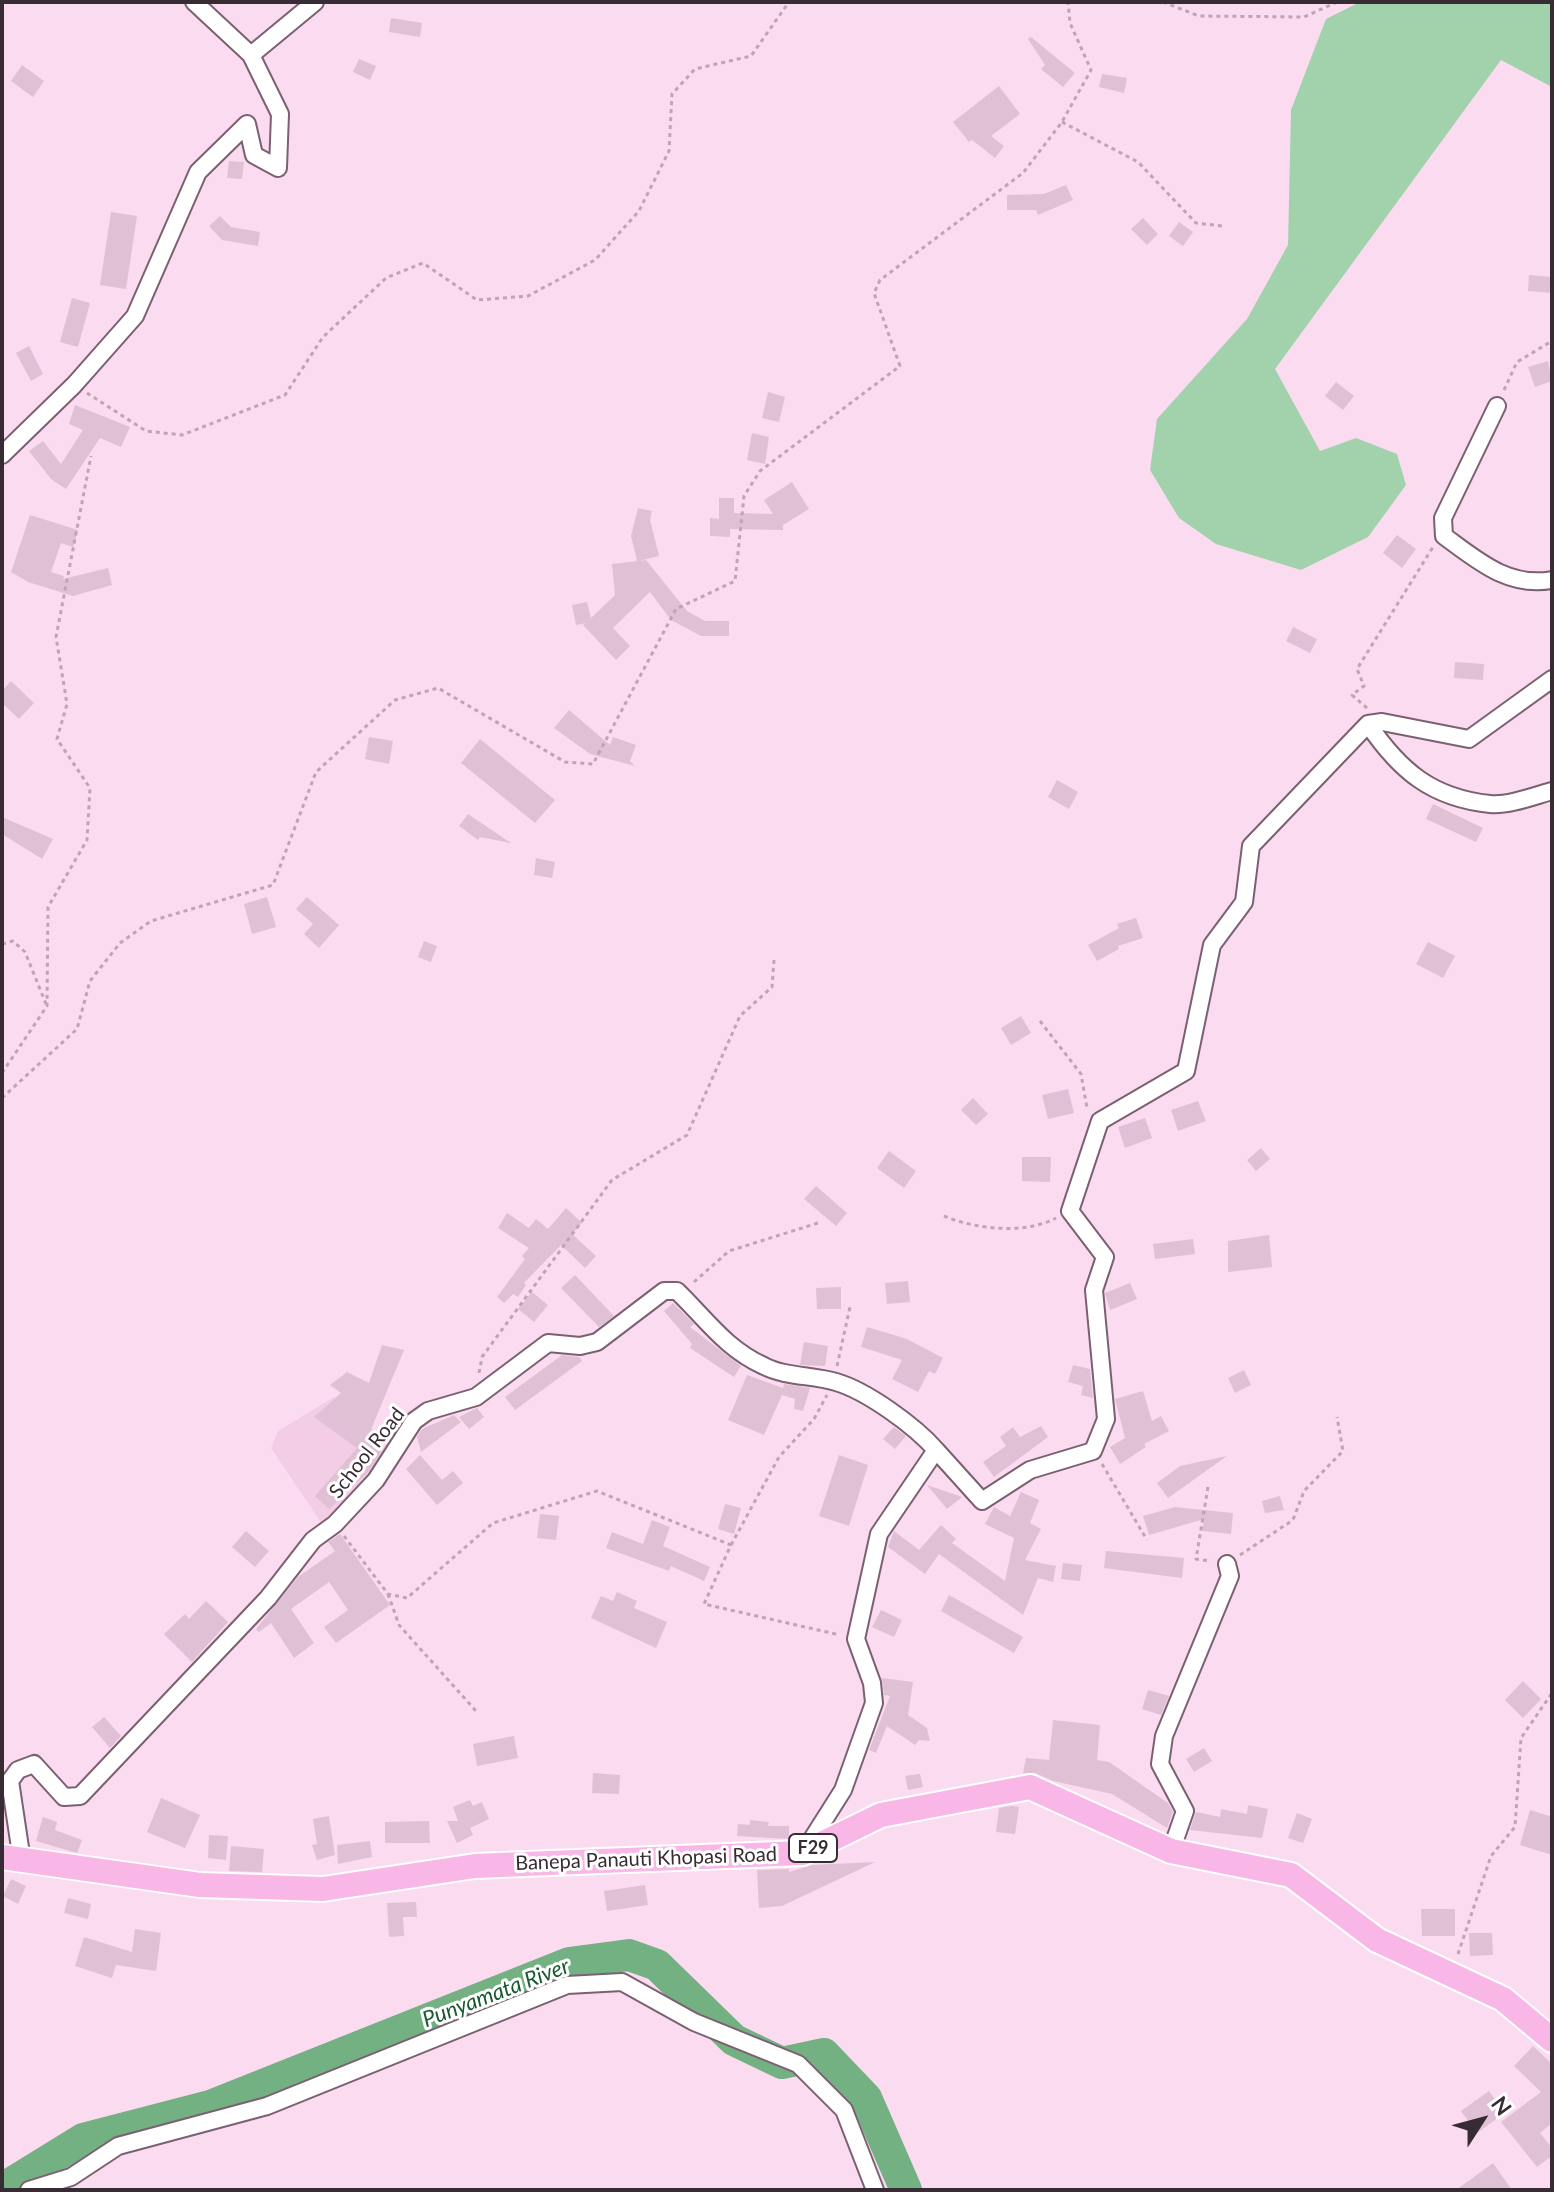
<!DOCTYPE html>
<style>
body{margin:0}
#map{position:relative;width:1554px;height:2192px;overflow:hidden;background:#fbdbf0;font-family:Lato,sans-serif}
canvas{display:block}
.frame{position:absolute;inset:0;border:4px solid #382c34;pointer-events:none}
.north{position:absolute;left:1442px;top:2080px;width:80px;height:80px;-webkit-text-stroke:6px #fff;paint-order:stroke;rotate:54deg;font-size:22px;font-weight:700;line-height:32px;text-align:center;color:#382c34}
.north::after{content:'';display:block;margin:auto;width:28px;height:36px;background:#382c34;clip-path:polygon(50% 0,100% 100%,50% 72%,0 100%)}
</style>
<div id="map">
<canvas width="1554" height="2192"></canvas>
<div class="frame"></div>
<div class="north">N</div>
</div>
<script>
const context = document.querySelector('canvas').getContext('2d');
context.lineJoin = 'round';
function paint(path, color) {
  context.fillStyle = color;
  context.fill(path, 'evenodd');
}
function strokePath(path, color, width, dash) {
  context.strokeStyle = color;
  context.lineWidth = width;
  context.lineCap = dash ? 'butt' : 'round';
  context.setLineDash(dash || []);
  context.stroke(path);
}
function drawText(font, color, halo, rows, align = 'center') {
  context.font = font + ' Lato,sans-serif';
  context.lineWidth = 6;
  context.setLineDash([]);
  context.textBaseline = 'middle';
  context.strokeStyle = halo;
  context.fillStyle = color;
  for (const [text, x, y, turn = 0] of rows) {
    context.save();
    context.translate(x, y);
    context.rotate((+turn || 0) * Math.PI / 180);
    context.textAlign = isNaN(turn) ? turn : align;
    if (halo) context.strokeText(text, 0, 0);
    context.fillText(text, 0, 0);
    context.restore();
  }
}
paint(new Path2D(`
 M334,1397L393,1446L323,1525L271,1448L278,1431Z`), '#f3cde6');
paint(new Path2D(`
 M1360,2H1552V87L1501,60L1275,369L1320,451L1356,438L1397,454L1406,485L1368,537L1301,570L1216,544L1179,518L1150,470L1157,419L1247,319L1288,245L1291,110L1326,19Z`), '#a1d2ac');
strokePath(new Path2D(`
 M2,2189L83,2139L210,2106L569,1963L629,1955L657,1965L734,2040L782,2063L824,2054L866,2098L906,2190`), '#73b082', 32);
paint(new Path2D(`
 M391,18L422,23L420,37L389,32Z
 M1031,37L1075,73L1063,87L1041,69L1045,65L1028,39Z
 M359,59L376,66L370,80L353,72Z
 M22,65L44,81L33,97L11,81Z
 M1102,74L1127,78L1124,93L1099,87Z
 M999,86L1020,114L991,136L1004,146L995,158L972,140L969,142L953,122Z
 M229,161L244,162L242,179L227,178Z
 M1066,185L1073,200L1038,215L1036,210H1007V195L1044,194Z
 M111,212L137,216L126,289L100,285Z
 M220,216L231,227L260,232L258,246L222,240L209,226Z
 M1143,218L1158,234L1147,245L1131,229Z
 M1179,222L1193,232L1183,246L1169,236Z
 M1529,275L1552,277V293L1528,291Z
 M72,298L90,303L78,347L60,342Z
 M29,346L43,374L31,381L16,353Z
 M1548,361L1552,381L1535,387L1528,367Z
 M1336,382L1354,396L1343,410L1325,396Z
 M768,392L785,397L779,422L762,418Z
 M75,405L130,427L121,447L100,438L66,489L51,479L29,451L43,441L61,464L83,430L69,424Z
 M752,433L769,437L765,464L747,460Z
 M792,482L809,509L783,525V530L730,529V537L710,536V518L719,519V498H734V513L773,514L764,500Z
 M638,508L652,511L650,520L659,556L639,561L646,560L687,611L705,621H729V636H701L671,620L650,592L613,628L630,646L616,660L583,625L586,623L576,625L572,605L587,602L591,618L615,595L612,564L637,561L631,536Z
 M30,515L78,530L73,547L61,543L51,572L64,576L63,579L108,568L112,585L73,596L28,582L11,572Z
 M1397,535L1416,549L1402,568L1383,553Z
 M1293,627L1317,639L1310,653L1286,641Z
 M1455,662L1484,664L1483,680L1454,678Z
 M11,681L34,703L19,719L2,703V691Z
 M569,710L610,745L613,737L636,745L630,761L635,766L590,754L554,728Z
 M369,737L393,741L389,764L365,759Z
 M480,739L555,800L535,823L461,763Z
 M1057,780L1078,792L1069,809L1048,797Z
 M1433,804L1483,828L1476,842L1426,819Z
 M468,814L511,843H510L480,837L478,840L459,826Z
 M2,817L53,839L42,859L2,834Z
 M536,858L555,862L552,878L534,875Z
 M267,897L276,927L252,934L244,904Z
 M307,897L339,925L319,948L304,934L313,924L296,909Z
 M1136,918L1143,938L1118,946L1119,949L1097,961L1088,945L1119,928L1117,924Z
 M424,941L437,946L431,962L418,957Z
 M1428,942L1455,956L1443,978L1416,964Z
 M1021,1016L1031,1033L1011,1045L1001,1028Z
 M1068,1089L1074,1113L1048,1119L1042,1095Z
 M973,1098L988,1114L976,1125L961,1110Z
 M1198,1101L1206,1121L1178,1131L1171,1110Z
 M1145,1118L1152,1138L1125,1148L1118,1127Z
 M1261,1148L1270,1159L1256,1171L1247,1160Z
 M889,1151L916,1171L904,1188L877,1168Z
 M1022,1157H1051L1050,1182L1022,1181Z
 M816,1186L847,1213L836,1226L804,1199Z
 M566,1208L582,1223L572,1234L596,1256L585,1268L561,1245L524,1283L526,1285L518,1297L513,1294L504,1303L497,1297L525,1259L522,1256L529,1248L498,1228L507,1213L529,1228L536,1219L548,1229Z
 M1269,1235L1272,1267L1228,1272V1241Z
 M1193,1239L1195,1254L1155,1259L1153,1244Z
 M575,1275L614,1316L599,1327L561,1288Z
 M908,1281L910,1302L887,1304L885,1283Z
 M1130,1283L1137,1299L1110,1310L1105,1293Z
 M841,1287V1309H817L816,1288Z
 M532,1292L548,1305L534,1322L518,1309Z
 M673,1303L694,1324L690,1327L741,1366L734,1377L690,1348L692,1344L664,1311Z
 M867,1327L907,1339L943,1358L935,1374L929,1371L918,1392L892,1379L902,1360L861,1347Z
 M804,1342L828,1346L825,1366L800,1365Z
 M382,1345L404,1350L370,1432L384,1441L381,1452L369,1471L329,1509L315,1496L357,1448L314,1417L341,1393L330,1385L347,1372L369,1383Z
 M562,1355L579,1357L582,1361L515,1410L505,1397Z
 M1073,1365L1090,1369L1093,1398L1081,1395L1083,1386L1068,1382Z
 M1244,1370L1251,1385L1235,1393L1228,1378Z
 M747,1375L783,1388L784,1384L810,1388L803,1411L794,1409L795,1399L782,1395L764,1435L728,1420Z
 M1143,1391L1152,1421L1161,1416L1169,1431L1144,1444L1146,1447L1120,1464L1110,1447L1125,1438L1115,1399Z
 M477,1408L484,1417L469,1429L459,1417Z
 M454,1415L461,1422L421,1452L417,1437L422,1429Z
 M1041,1426L1048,1437L994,1477L983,1462L1006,1446L1000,1437L1013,1427L1020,1437Z
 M894,1427L906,1436L895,1449L883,1439Z
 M420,1455L442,1480L453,1471L463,1483L437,1505L406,1469Z
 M839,1455L868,1465L849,1526L819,1516Z
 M1227,1456L1168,1498L1157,1483L1180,1466Z
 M927,1485L962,1497L947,1509Z
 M1021,1492L1039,1500L1030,1523L1041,1529L1025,1560L1056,1566L1053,1582L1038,1578L1023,1615L939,1554L925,1574L888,1547L894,1531L919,1550L941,1525L956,1539L952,1543L1005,1581L1014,1538L985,1524L994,1507L1010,1516Z
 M1280,1496L1284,1510L1265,1513L1262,1501Z
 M725,1504L741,1508L734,1534L718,1529Z
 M1175,1507L1233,1513L1231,1534L1202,1531L1204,1519L1149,1535L1143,1516Z
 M540,1514L559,1516L556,1540L537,1538Z
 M652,1520L670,1527L663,1546L710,1567L704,1581L671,1566L669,1571L606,1548L612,1532L643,1544Z
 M246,1531L269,1551L255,1567L232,1547Z
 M340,1534L390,1605L336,1643L324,1627L348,1610L329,1582L291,1609L314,1643L294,1658L271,1623L259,1632L256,1629L298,1577L335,1551L328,1542Z
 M1106,1551L1184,1558L1182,1578L1104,1568Z
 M1063,1563L1082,1565L1080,1581L1061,1579Z
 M617,1592L637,1601L634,1608L667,1622L656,1648L591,1618L601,1596L613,1601Z
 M949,1595L1023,1637L1014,1653L941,1611Z
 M206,1601L228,1622L192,1662L164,1634L185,1614L189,1619Z
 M881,1610L902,1620L894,1637L872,1627Z
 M882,1678L913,1682L908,1715L927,1728L930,1741L919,1740L915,1745L887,1726L876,1753L869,1750L890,1696L884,1695Z
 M1523,1681L1541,1699L1523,1718L1505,1700Z
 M1148,1690L1169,1696L1161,1715L1142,1709Z
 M104,1717L121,1736L110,1748L92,1727Z
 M1053,1720L1100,1725L1097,1760L1109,1762L1168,1803L1173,1812L1167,1828L1112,1794L1053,1781L1035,1773H1023L1026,1758L1049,1760Z
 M514,1736L518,1758L477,1766L473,1744Z
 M1204,1748L1212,1761L1194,1772L1186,1759Z
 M593,1773L620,1775L619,1794L592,1793Z
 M920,1774L923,1787L908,1790L905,1776Z
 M161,1798L200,1815L185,1848L147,1832Z
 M470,1800L473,1806L482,1802L489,1819L470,1828L473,1835L457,1843L447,1821H458L453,1807Z
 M1248,1805L1268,1809L1262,1838L1190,1830L1196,1812L1220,1817L1221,1809L1247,1814Z
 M1011,1806L1019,1807L1015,1834L996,1832L999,1808Z
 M1530,1810L1552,1817V1855L1520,1845Z
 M1297,1813L1312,1819L1303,1843L1288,1838Z
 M329,1816L335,1855L317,1860L312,1845L317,1844L313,1819Z
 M43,1817L57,1822L55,1830L82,1840L77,1853L36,1841Z
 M750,1820L769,1822L768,1826H789V1839L737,1836L738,1824L750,1825Z
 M429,1821L430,1843H385V1822Z
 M209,1835L228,1836L226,1860L208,1858Z
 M370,1841L372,1857L338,1864L337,1845Z
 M231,1846L264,1849L262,1872L229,1871Z
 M875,1862L782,1906L759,1908L757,1870L789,1869V1872L812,1865Z
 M11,1879L26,1886L18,1904L3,1896Z
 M645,1885L648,1905L607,1911L604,1891Z
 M68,1898L91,1904L88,1919L64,1913Z
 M416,1902L417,1917H403L404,1936L389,1937L387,1903Z
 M1421,1909H1455V1936H1422Z
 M135,1929L161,1933L156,1971L116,1965L112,1978L75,1966L84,1937L132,1952Z
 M1469,1933H1492L1493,1955L1470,1956Z
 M1533,2046L1552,2064V2123L1540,2133L1552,2148V2156L1537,2167L1501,2122L1541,2092L1514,2066Z
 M1489,2091L1505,2113L1477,2133L1461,2111Z
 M1493,2163L1512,2190H1456Z`), '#dfc0d5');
const street = new Path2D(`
 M251,55L315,2
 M1497,406L1443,518L1444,536C1477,560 1508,588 1552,580
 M2,455L74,385L135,316L198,172L247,124L254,155L278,168L280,114L251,55L194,2
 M1368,724C1400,771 1432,798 1490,804C1508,806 1534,796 1552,791
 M805,1850L843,1790L874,1703L872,1683L856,1639L879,1534L936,1450L982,1501L1030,1470L1093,1451L1106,1419L1094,1290L1105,1257L1070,1211L1100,1121L1186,1071L1212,945L1244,902L1251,846L1368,724L1382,722L1469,739L1552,679
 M1171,1851L1185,1811L1160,1764L1164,1736L1230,1576L1227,1564
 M22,1861L10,1781L18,1770L34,1764L64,1797L80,1796L268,1598L313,1540L335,1524L376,1480L414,1421L428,1411L476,1397L548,1343L580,1346L597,1342L664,1291H677C706,1319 726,1349 764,1366C785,1377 813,1375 836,1382C867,1391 915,1426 936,1450
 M29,2190L71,2177L118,2146L267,2106L567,1985L622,1982L694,2022L798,2064L844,2110L875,2190`);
const primary = new Path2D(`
 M2,1857L200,1885L323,1889L475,1866L803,1853L881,1815L1030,1787L1171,1851L1291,1875L1377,1940L1503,1999L1552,2040`);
strokePath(street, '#7b6072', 20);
strokePath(primary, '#fff', 28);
strokePath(new Path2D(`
 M1163,2L1199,16L1304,17L1337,2
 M1062,122L1138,162L1196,223L1222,226
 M1504,390L1517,362L1552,341
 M87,393L146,431L182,435L285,395L323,337L386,278L423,263L477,300L528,296L595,260L639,211L669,151L672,94L695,69L751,56L789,2
 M1367,708L1352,695L1364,686L1357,669L1433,547
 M2,944L13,941L25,952L46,1004
 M1040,1021L1081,1074L1087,1108
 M2,1073L47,1006L48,907L87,840L90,788L57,739L67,704L56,637L91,456
 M2,1098L77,1029L90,981L120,943L151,921L273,885L316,772L395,700L438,688L565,762L593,764L676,609L735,581L744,496L760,471L900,366L874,293L880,280L1023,173L1062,122L1091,70L1070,23L1068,2
 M944,1216C975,1229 1024,1235 1056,1218
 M694,1282L729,1251L818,1223
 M837,1366L850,1307
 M479,1373L482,1357L612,1180L687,1135L740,1016L772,987L774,960
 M1102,1464L1147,1540
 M1208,1487L1196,1559L1211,1561
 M344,1536L388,1594L407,1598L493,1523L597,1491L731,1545L704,1604L840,1635
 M731,1545L779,1457L814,1419L827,1395
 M1240,1555L1293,1520L1304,1491L1343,1451L1337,1417
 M388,1594L399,1625L476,1711
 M1458,1954L1491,1856L1515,1827L1521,1738L1552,1693`), '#bea4b5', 3, [4, 4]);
strokePath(street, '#fff', 16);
strokePath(primary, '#f8b7e6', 24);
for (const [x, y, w] of [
 [813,1848,48]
]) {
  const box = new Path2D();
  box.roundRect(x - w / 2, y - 14, w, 28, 6);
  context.fillStyle = '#fff';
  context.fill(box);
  strokePath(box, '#382c34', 2);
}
drawText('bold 18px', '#382c34', null, [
 ["F29",813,1848]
]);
drawText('20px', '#382c34', '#fff', [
 ["School Road",367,1453,-52],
 ["Banepa Panauti Khopasi Road",646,1859,-2]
]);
drawText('italic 22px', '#165a2e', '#fff', [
 ["Punyamata River",496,1993,-21]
]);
</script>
